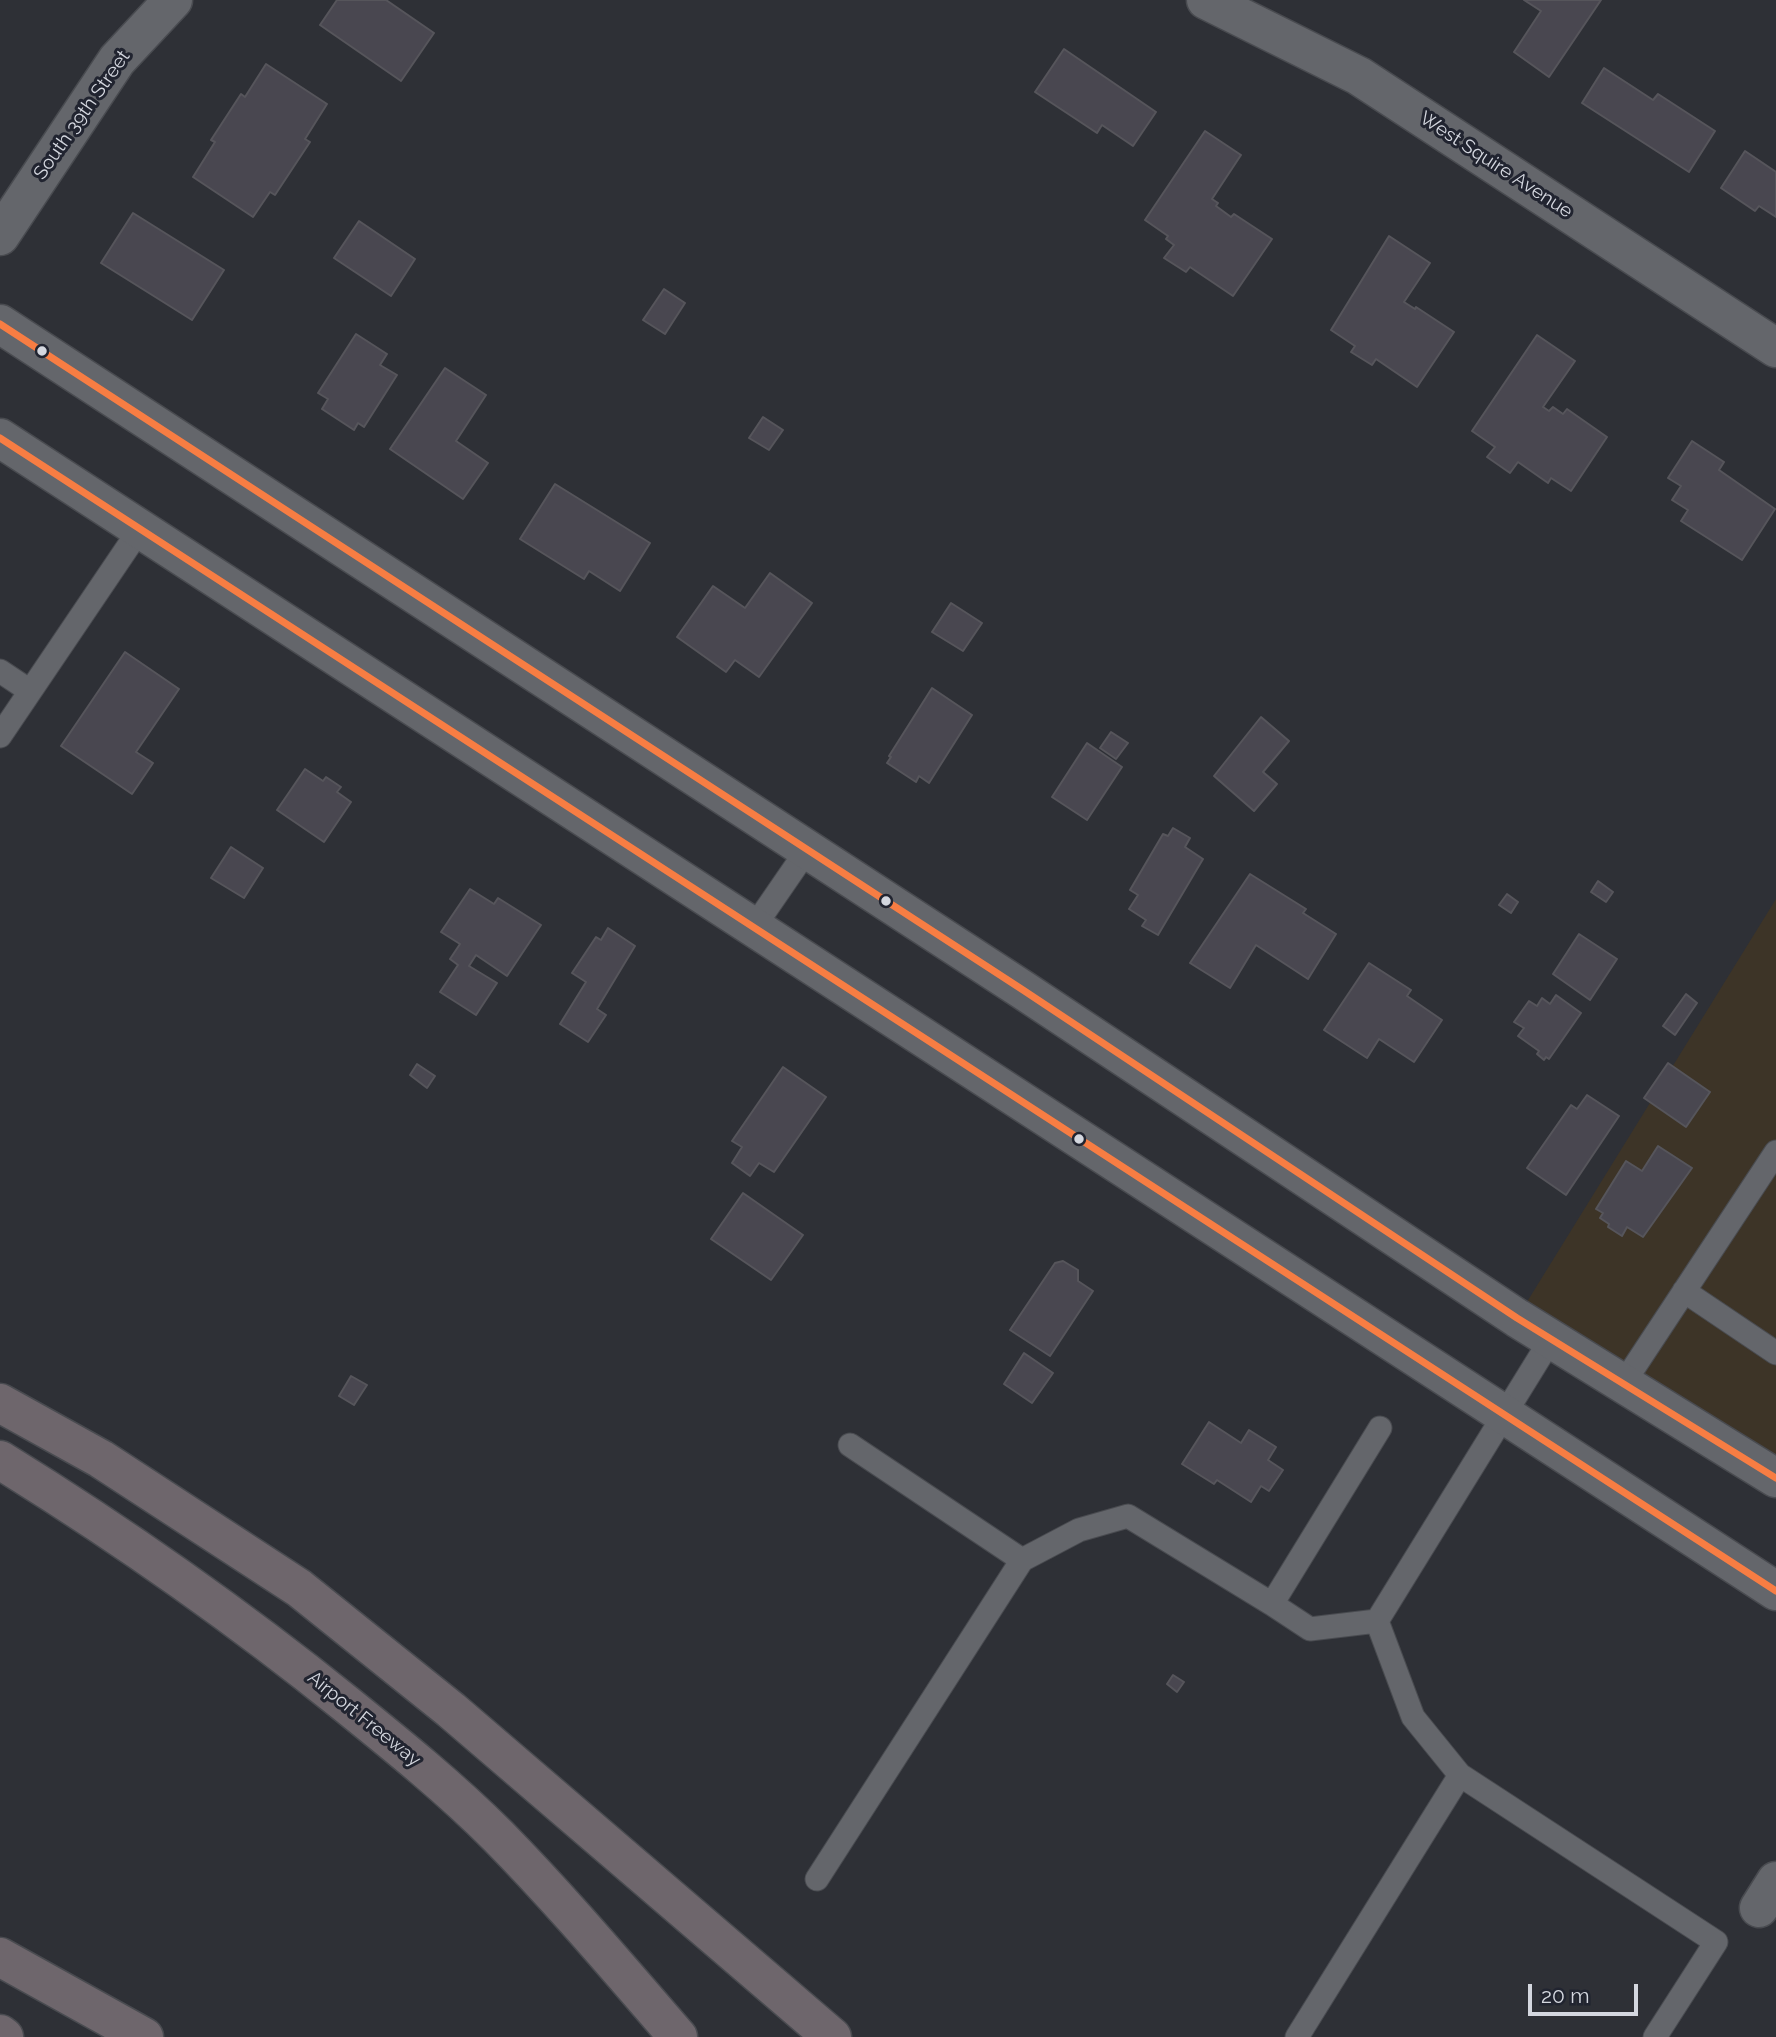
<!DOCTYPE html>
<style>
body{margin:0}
#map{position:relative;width:1776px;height:2037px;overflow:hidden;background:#2e3036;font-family:Raleway,sans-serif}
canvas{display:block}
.scale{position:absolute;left:1528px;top:1984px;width:110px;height:32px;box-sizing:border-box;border:4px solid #d4d7df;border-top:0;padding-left:9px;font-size:21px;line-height:24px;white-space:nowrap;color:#d4d7df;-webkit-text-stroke:5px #212430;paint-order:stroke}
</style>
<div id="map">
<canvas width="1776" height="2037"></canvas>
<div class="scale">20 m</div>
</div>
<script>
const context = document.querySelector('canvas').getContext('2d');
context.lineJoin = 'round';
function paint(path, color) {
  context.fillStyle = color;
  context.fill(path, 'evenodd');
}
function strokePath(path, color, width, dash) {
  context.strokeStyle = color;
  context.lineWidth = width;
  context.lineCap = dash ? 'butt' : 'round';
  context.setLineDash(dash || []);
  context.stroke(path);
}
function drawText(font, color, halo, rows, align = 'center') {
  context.font = font + ' Raleway,sans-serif';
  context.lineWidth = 6;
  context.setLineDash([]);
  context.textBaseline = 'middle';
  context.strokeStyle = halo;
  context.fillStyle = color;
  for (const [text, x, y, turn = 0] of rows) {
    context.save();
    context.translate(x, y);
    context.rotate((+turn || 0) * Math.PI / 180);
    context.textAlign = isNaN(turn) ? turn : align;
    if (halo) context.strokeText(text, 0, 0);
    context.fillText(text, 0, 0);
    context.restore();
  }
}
paint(new Path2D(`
 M1776,899V1478L1517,1318Z`), '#3d3427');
const building = new Path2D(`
 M337,0H386L434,33L401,81L320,25Z
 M1524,0H1601L1549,77L1514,52L1541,11Z
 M1064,49L1156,112L1133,146L1102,125L1097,133L1035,92Z
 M266,64L327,104L305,139L310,142L275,195L270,192L253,217L193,177L215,142L211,140L241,94L245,97Z
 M1604,68L1653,100L1658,94L1715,131L1689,172L1582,103Z
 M1205,131L1241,155L1212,199L1218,203L1216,206L1231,217L1234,214L1272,239L1233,296L1190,267L1186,272L1164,258L1174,245L1166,239L1168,236L1145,220Z
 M1745,151L1776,172V217L1759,206L1755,211L1721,188Z
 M133,213L224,270L192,320L101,263Z
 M359,221L415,259L391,296L334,258Z
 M1389,236L1430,263L1404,302L1415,309L1416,307L1454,332L1417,387L1376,359L1372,365L1351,352L1355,346L1331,330Z
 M664,289L685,303L665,334L643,320Z
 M356,334L387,354L380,365L397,375L364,427L358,423L354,430L322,409L328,399L318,393Z
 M1537,335L1575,361L1543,407L1549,411L1553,407L1563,414L1567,409L1607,437L1571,491L1551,478L1548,483L1518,462L1510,473L1487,457L1495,447L1472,431Z
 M445,368L486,395L456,441L488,463L463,499L390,449Z
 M763,417L783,430L769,450L749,438Z
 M1692,441L1724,462L1719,470L1775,509L1742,560L1681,521L1688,510L1672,500L1681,486L1668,478Z
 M555,484L650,543L620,591L589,571L584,579L520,539Z
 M770,573L812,603L759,677L735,660L726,672L677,637L713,586L745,608Z
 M951,603L982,623L963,651L932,632Z
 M125,652L179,689L136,752L153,763L132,794L61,746Z
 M932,688L972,715L929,783L919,776L916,782L887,763L891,757L889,756Z
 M1261,717L1289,741L1263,772L1277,784L1254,811L1214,776Z
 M1111,732L1128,743L1116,759L1100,748Z
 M1087,743L1122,767L1087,820L1052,797Z
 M305,769L323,781L326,777L341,787L337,792L351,802L324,842L277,810Z
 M1173,828L1190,838L1185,847L1203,859L1158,935L1142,926L1146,920L1129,909L1138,895L1130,890L1163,834L1168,836Z
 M231,847L263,868L244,898L211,878Z
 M1250,874L1306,909L1303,913L1336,934L1308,979L1256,945L1230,988L1190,963Z
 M1598,881L1613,892L1606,902L1591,892Z
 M470,889L494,904L498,898L541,925L507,976L476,955L469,966L497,983L476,1015L440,992L458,965L450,959L460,944L441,932Z
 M1507,894L1518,902L1511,913L1499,905Z
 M608,928L635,946L597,1009L606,1015L588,1042L560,1024L586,982L572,973L596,937L601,940Z
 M1579,934L1617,959L1590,1000L1553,974Z
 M1369,963L1411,990L1407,996L1442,1020L1414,1062L1379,1039L1367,1058L1324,1030Z
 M1686,994L1697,1003L1675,1035L1663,1026Z
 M1556,995L1581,1013L1549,1059L1546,1057L1544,1060L1537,1054L1539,1051L1518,1036L1524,1028L1514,1022L1529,1001L1537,1006L1542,998L1550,1004Z
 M1668,1063L1710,1092L1686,1127L1644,1098Z
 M417,1064L435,1076L427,1088L410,1075Z
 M783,1067L826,1097L774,1172L759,1163L750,1176L732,1163L742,1147L732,1141Z
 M1587,1095L1619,1116L1566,1195L1527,1168L1571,1105L1577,1109Z
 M1658,1146L1692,1168L1643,1237L1627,1227L1622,1236L1608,1227L1609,1224L1600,1218L1603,1213L1596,1209L1626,1161L1642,1171Z
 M743,1193L803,1235L771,1280L711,1239Z
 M1063,1261L1078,1270V1281L1093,1291L1050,1356L1010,1330L1055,1263Z
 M1024,1353L1053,1373L1032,1403L1004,1384Z
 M351,1376L367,1385L354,1405L339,1396Z
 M1209,1422L1241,1443L1249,1430L1276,1447L1268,1460L1283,1470L1269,1491L1261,1486L1251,1502L1217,1480L1214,1484L1182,1464Z
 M1173,1675L1184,1682L1177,1692L1167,1684Z`);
paint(building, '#494750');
strokePath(building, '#56555b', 2);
const lane = new Path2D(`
 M0,671L30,691
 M0,736L140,529
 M754,927L807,850
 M1684,1291L1776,1353
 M1623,1384L1776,1152
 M1380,1428L1272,1604L1310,1629L1377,1621L1551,1339
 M850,1445L1022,1560
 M1377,1621L1413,1717L1460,1775L1716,1942L1655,2037
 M817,1879L1022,1560L1079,1530L1128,1516L1272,1604
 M1297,2037L1460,1775`);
const street = new Path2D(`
 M1206,0L1359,76L1776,348
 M0,236L117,60L173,0
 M1759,1908L1776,1881`);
const secondary = new Path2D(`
 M0,324L1023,990L1517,1318L1776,1478
 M0,438L1776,1591`);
const highway = new Path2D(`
 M0,1403L101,1459L299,1588L451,1710L832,2037
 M0,1460C123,1536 233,1613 346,1704C398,1746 450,1788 498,1836C561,1900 619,1969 678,2037
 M0,1957L144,2037
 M0,2034L4,2037`);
strokePath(lane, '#494b50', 25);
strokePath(street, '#494b50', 41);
strokePath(secondary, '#494b50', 41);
strokePath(highway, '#494b50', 41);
strokePath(lane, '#64666b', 23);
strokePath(street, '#64666b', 38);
strokePath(secondary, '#64666b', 38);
strokePath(highway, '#6e666c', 38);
strokePath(new Path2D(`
 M0,324L1023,990L1517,1318L1776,1478
 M0,438L1776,1591`), '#f77d43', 7);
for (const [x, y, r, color] of [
 [42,351,6,"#d4d7df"],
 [886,901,6,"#d4d7df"],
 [1079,1139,6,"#d4d7df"]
]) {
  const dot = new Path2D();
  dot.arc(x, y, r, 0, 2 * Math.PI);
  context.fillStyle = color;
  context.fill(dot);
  strokePath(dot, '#212430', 2.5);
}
drawText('19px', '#d4d7df', '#212430', [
 ["South 39th Street",82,115,-55],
 ["West Squire Avenue",1496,165,33],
 ["Airport Freeway",364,1719,39]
]);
</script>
